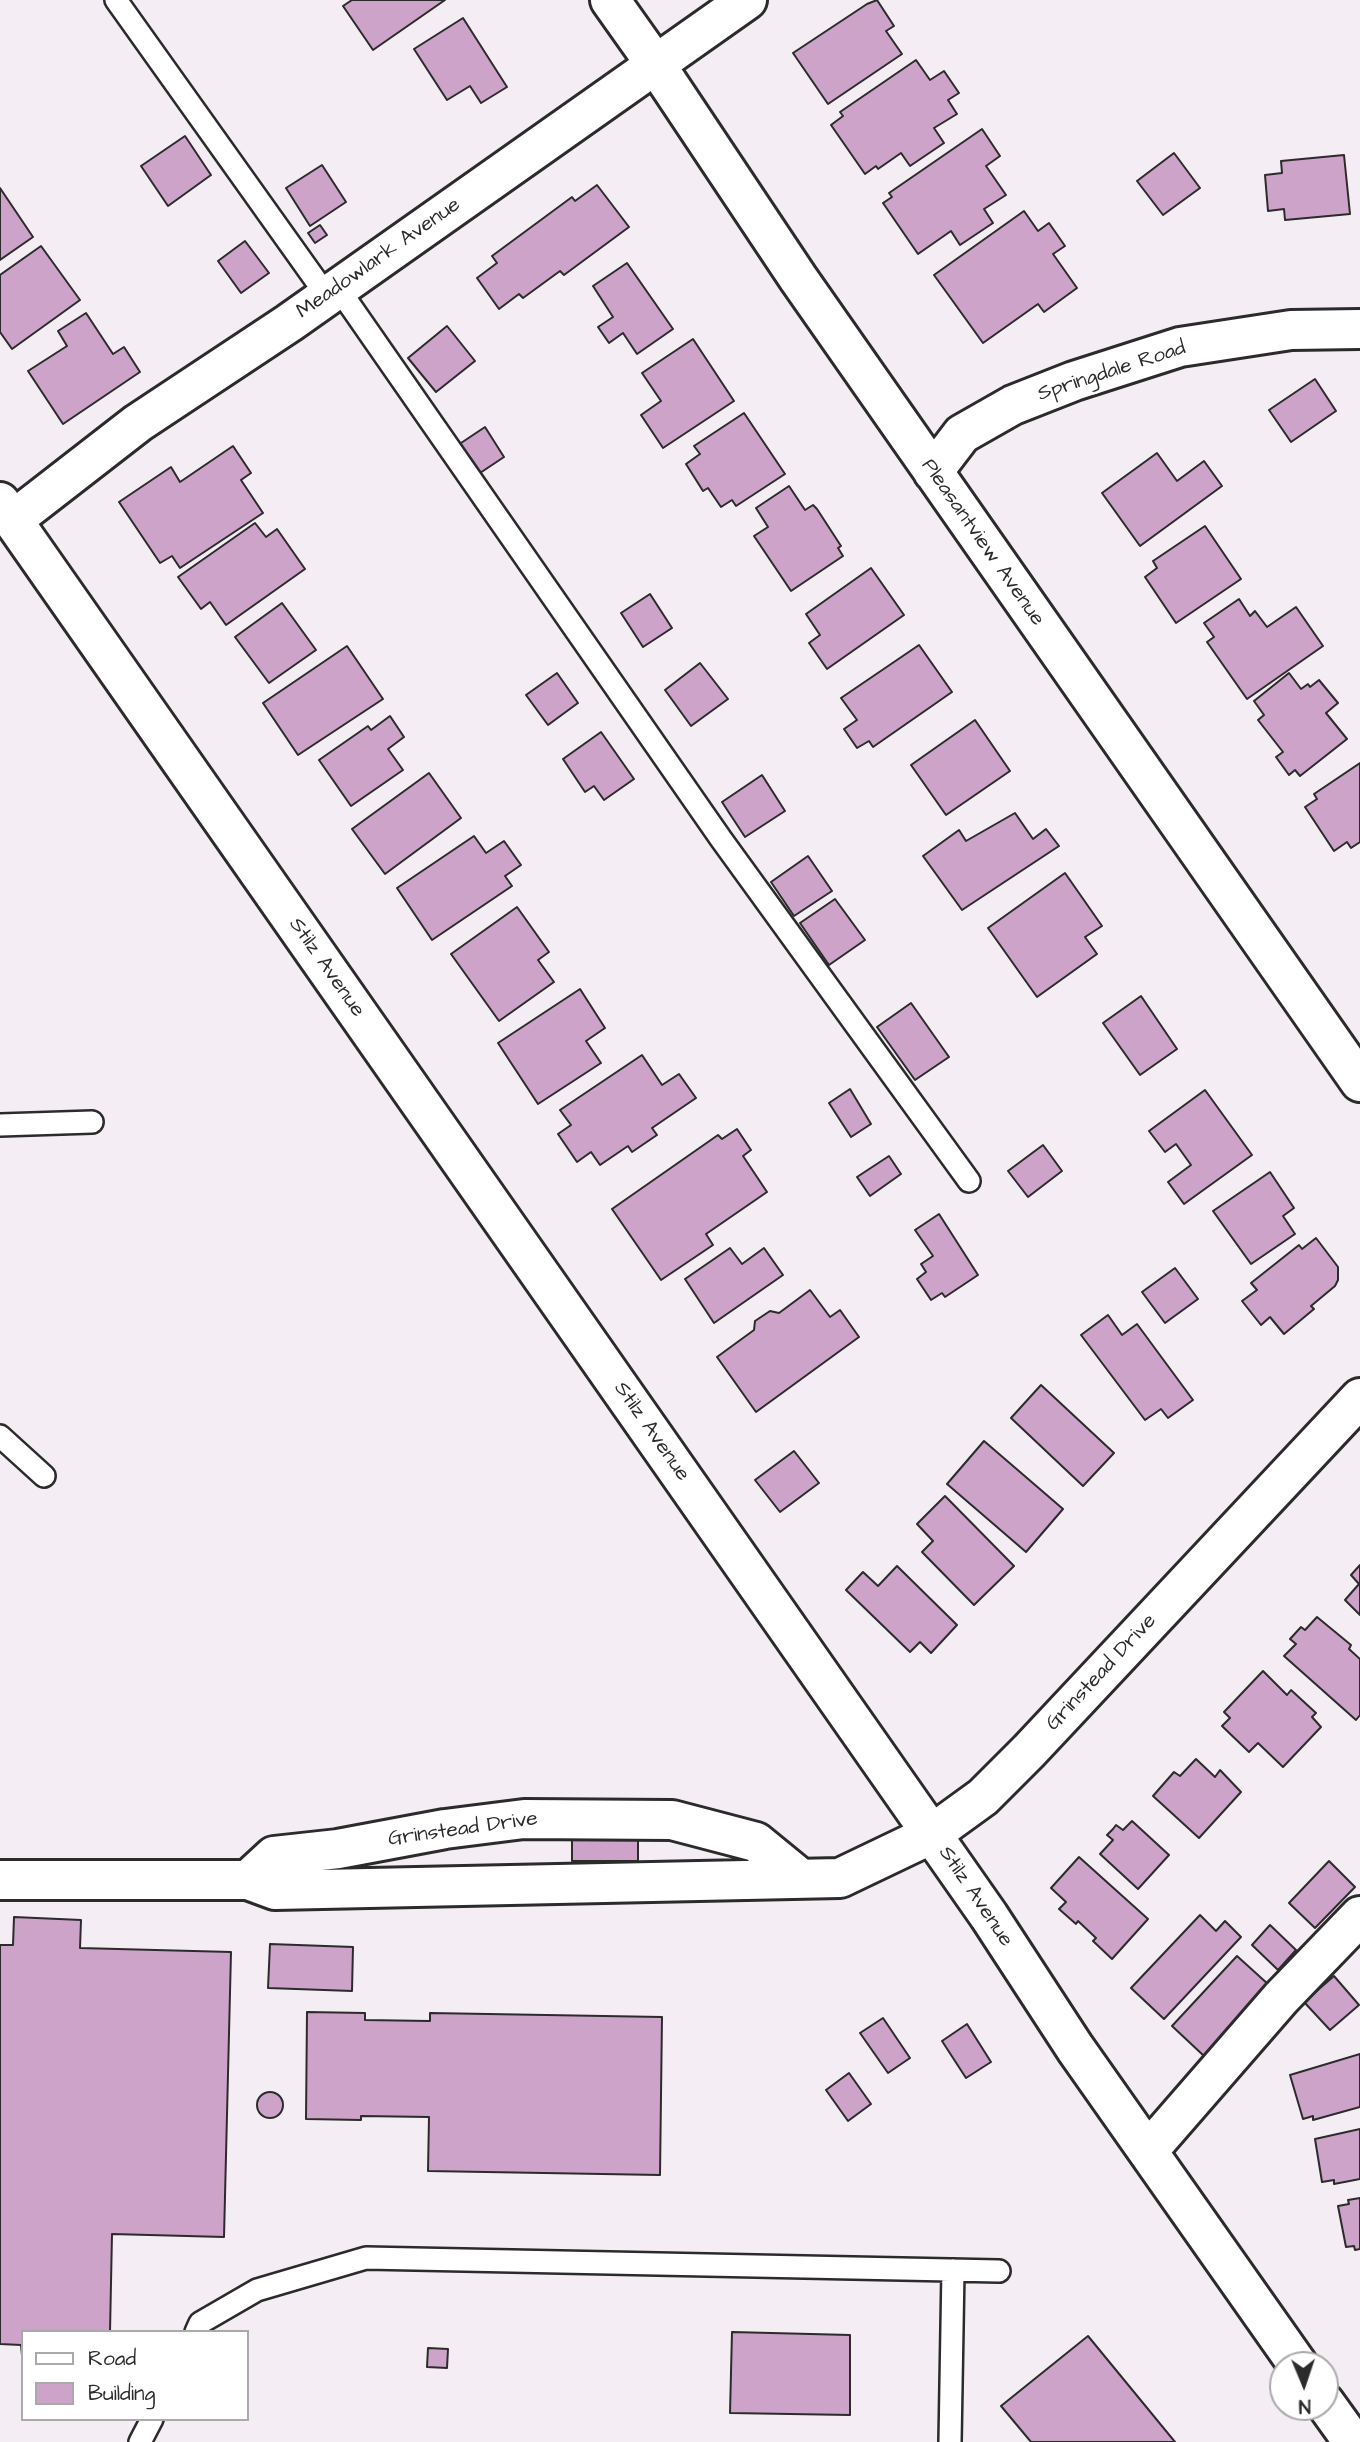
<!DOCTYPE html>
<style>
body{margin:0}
#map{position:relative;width:1360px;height:2442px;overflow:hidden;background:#f5edf4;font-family:"Architects Daughter",sans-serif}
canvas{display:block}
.legend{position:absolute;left:21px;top:2330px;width:228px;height:91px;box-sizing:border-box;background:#fff;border:2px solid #aaa;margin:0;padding:9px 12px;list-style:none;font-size:21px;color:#2b2b2b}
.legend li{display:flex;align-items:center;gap:14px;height:35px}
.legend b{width:35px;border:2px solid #aaa}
.north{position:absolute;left:1269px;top:2351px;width:70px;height:70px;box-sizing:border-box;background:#fff;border:2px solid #aaa;border-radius:50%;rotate:178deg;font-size:19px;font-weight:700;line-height:28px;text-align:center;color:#2b2b2b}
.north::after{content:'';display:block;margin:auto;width:24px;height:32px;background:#2b2b2b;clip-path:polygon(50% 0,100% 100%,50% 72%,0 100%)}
</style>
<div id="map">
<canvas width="1360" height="2442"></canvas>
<ul class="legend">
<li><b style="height:9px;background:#fff"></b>Road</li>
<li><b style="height:19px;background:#cda3c9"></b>Building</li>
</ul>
<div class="north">N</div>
</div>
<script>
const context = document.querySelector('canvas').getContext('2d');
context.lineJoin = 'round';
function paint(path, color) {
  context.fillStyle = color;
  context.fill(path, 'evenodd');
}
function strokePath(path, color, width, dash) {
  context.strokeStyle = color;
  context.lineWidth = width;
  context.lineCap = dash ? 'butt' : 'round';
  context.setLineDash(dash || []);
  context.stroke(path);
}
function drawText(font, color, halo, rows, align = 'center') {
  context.font = font + ' "Architects Daughter",sans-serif';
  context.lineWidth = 5;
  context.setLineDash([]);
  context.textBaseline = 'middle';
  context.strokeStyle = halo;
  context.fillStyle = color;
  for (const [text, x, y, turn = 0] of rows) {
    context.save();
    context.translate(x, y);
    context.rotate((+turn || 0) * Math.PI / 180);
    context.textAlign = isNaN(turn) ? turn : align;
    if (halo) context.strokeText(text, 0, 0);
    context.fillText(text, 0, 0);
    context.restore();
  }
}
const building = new Path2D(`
 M352,0H445L373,50L343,6Z
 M877,0L894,26L886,31L902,54L828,104L793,53L867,4Z
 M463,18L507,87L481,103L470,86L447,100L414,49Z
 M916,60L930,80L944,71L959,93L948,100L957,114L934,128L944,143L910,166L901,153L878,169L876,166L865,174L831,125L843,116L840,112Z
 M982,129L1000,156L986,166L1006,195L984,209L993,223L960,245L951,231L918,254L883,203L892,197L889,193Z
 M185,136L211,175L168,206L141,166Z
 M1174,153L1200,188L1163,215L1137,181Z
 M1344,155L1350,214L1285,220L1284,209L1268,211L1265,175L1282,173L1281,161Z
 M322,165L346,202L310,226L286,188Z
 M597,185L629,227L564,275L560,271L523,298L519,294L499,309L477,278L497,263L492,256L572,197L575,201Z
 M0,188L33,237L0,260Z
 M1024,211L1038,231L1049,223L1065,246L1053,254L1077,288L1044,312L1038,304L983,343L934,275Z
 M320,225L327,235L315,243L308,233Z
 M245,241L269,273L241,293L218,261Z
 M41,246L80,300L12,349L0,332V275Z
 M627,263L673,329L637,354L623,333L609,343L598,327L613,317L593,286Z
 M86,313L113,354L124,347L140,372L63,424L28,371L67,346L58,331Z
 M447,326L475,361L436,392L408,358Z
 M693,339L734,401L663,448L641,415L661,401L642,373Z
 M1315,379L1336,411L1291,442L1269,410Z
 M744,413L785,474L736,506L732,500L721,507L708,488L703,491L686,464L700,454L694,446Z
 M485,427L504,457L474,477L455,447Z
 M233,446L251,473L241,480L263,513L180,568L172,556L160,563L119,502L171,467L180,482Z
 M1157,453L1177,481L1204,461L1222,486L1140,546L1102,493Z
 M789,486L805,510L813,505L817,509L841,546L838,548L843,556L791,591L754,536L768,527L756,508Z
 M255,523L266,537L277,529L305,569L226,625L210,602L201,609L178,577Z
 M1205,526L1241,579L1176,623L1145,577L1157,568L1153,561Z
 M871,568L904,615L827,669L809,643L820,635L806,614Z
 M650,594L672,628L643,647L621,613Z
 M1239,599L1250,616L1255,611L1267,627L1296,607L1323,646L1247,699L1207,642L1214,637L1204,623Z
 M282,603L316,650L269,683L235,637Z
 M919,645L952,692L873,747L869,741L857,748L844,729L857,720L841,698Z
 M347,646L383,699L298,755L263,703Z
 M700,663L728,699L691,726L665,690Z
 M557,673L578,703L548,725L526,695Z
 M1289,673L1301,689L1308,684L1310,687L1319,680L1338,703L1326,713L1347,739L1300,776L1295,770L1289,775L1276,757L1283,752L1258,720L1264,715L1254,701Z
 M390,716L404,737L388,749L403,770L351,806L319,760L368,726L371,730Z
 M975,720L1010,771L946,815L911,765Z
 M601,732L634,779L604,800L594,786L585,792L563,759Z
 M1360,763V842L1351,848L1347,842L1334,851L1305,807L1317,799L1314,794Z
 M429,773L461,818L385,874L352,829Z
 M762,775L785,811L745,837L722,802Z
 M1015,813L1033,839L1046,829L1059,846L962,910L923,856L959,830L966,841Z
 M474,836L486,853L504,841L521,865L505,876L512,886L432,940L397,888Z
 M808,856L832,891L794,916L771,882Z
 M1065,873L1102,926L1085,937L1097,954L1037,997L988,928Z
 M835,899L865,940L829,965L800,923Z
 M517,907L549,952L538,960L554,982L499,1021L451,954Z
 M580,989L605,1028L586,1041L601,1063L538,1104L498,1043Z
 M1141,996L1177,1049L1140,1075L1103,1023Z
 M911,1003L949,1057L915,1080L877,1027Z
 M642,1055L662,1085L679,1074L696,1098L652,1128L657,1135L632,1152L628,1146L600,1165L591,1152L577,1162L558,1134L571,1125L560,1110Z
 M850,1089L871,1124L851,1137L829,1103Z
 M1205,1090L1252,1155L1184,1204L1168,1182L1191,1165L1176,1144L1165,1152L1149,1131Z
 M737,1129L751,1150L743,1156L767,1192L706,1234L713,1245L661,1280L612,1209L718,1135L722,1139Z
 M1043,1145L1062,1171L1028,1197L1008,1171Z
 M889,1156L901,1174L870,1196L857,1177Z
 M1270,1172L1294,1208L1283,1216L1295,1234L1251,1264L1213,1211Z
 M939,1214L978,1275L945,1297L942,1293L931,1300L917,1279L926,1272L921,1264L933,1256L915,1230Z
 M1316,1238L1338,1267V1280L1335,1286L1311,1306L1314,1309L1284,1334L1270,1317L1261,1325L1242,1301L1257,1290L1251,1283L1299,1245L1302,1249Z
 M730,1248L742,1264L764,1248L783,1275L714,1323L685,1279Z
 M1175,1268L1198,1299L1165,1323L1142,1292Z
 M810,1290L830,1317L840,1310L859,1337L756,1412L717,1357L754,1330L755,1321L770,1311L779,1313Z
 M1108,1315L1122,1335L1137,1324L1193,1400L1168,1418L1161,1409L1145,1420L1081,1335Z
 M1041,1385L1114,1453L1083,1486L1011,1418Z
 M984,1441L1063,1509L1026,1552L947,1484Z
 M794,1451L819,1483L780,1512L755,1480Z
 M945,1496L1014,1566L974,1605L922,1552L933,1541L917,1524Z
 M1360,1565V1615L1345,1600L1359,1584L1351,1575Z
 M897,1566L957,1625L931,1653L920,1642L910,1652L846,1590L863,1572L878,1586Z
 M1317,1617L1351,1645L1349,1649L1360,1659V1715L1356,1720L1284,1656L1296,1644L1290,1639L1301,1627L1305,1630Z
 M1263,1671L1287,1695L1291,1690L1316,1713L1312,1717L1321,1727L1283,1767L1258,1743L1249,1752L1222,1726L1230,1718L1224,1712Z
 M1196,1759L1215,1777L1220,1770L1241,1792L1199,1838L1153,1796L1174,1772L1180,1776Z
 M1132,1821L1169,1855L1138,1889L1100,1854L1113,1840L1107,1835L1113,1829L1116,1825L1123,1830Z
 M572,1835H638V1861H572Z
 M1079,1857L1148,1919L1112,1959L1093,1941L1096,1938L1078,1921L1076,1924L1059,1909L1066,1902L1051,1888Z
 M1329,1861L1355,1887L1315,1928L1289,1903Z
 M1200,1915L1216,1931L1225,1921L1241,1937L1164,2019L1131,1988Z
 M14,1917L81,1920L80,1948L231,1952L224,2237L112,2234L110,2332H23V2366L21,2345L0,2344V1945H13Z
 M1270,1925L1296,1950L1278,1970L1252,1945Z
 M270,1944L353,1947L352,1991L268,1988Z
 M1237,1956L1269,1985L1204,2056L1172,2026Z
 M1334,1976L1359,2005L1330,2030L1304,2002Z
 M307,2012L365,2013V2020L430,2021V2013L662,2017L660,2175L428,2171L429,2117L361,2116V2120L306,2119Z
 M883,2018L910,2058L888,2073L860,2033Z
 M967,2024L991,2062L966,2078L942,2041Z
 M1360,2054V2107L1313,2120V2116L1303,2119L1290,2075Z
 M849,2073L871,2104L848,2121L826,2090Z
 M257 2105a13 13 0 1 1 26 0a13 13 0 1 1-26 0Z
 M1360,2129V2179L1334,2184V2180L1322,2182L1315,2139Z
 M1360,2198V2249L1355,2250L1354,2246L1346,2247L1338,2206L1349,2204L1348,2200Z
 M732,2332L850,2335V2415L730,2413Z
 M1088,2336L1175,2442H1031L1001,2406Z
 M428,2348L448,2349L447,2368L427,2367Z`);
paint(building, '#cda3c9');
strokePath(building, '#2b2b2b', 2);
const service = new Path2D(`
 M116,0L327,296
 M338,288L721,839L969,1181
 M0,1125L92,1122
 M0,1436L44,1476
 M196,2332L200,2323L257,2290L366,2258L999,2271
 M140,2442L152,2419
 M950,2442L953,2270`);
const minor = new Path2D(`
 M610,0L656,65L798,278L1360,1082
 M933,472L962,434L1013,405L1074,381L1180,347L1291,330L1360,329
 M13,520L138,423L289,323L747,0
 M0,1880H248L275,1890L840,1878L932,1834
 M248,1880L274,1856L338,1849L445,1829L524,1819L672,1820L756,1842L800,1878
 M1148,2151L1281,1998L1360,1916`);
const tertiary = new Path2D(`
 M0,502L989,1916L1075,2048L1298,2365
 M932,1834L983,1797L1029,1751L1360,1398
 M1325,2403L1353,2442`);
strokePath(service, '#2b2b2b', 26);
strokePath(minor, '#2b2b2b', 44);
strokePath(tertiary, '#2b2b2b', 44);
strokePath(service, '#fff', 21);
strokePath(minor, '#fff', 38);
strokePath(tertiary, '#fff', 38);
drawText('21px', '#2b2b2b', '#fff', [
 ["Meadowlark Avenue",379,259,-35],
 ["Springdale Road",1112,372,-18],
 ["Pleasantview Avenue",982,543,55],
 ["Stilz Avenue",326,968,55],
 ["Stilz Avenue",651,1432,55],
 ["Grinstead Drive",1102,1673,-47],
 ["Grinstead Drive",463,1830,-8],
 ["Stilz Avenue",975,1897,56]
]);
</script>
